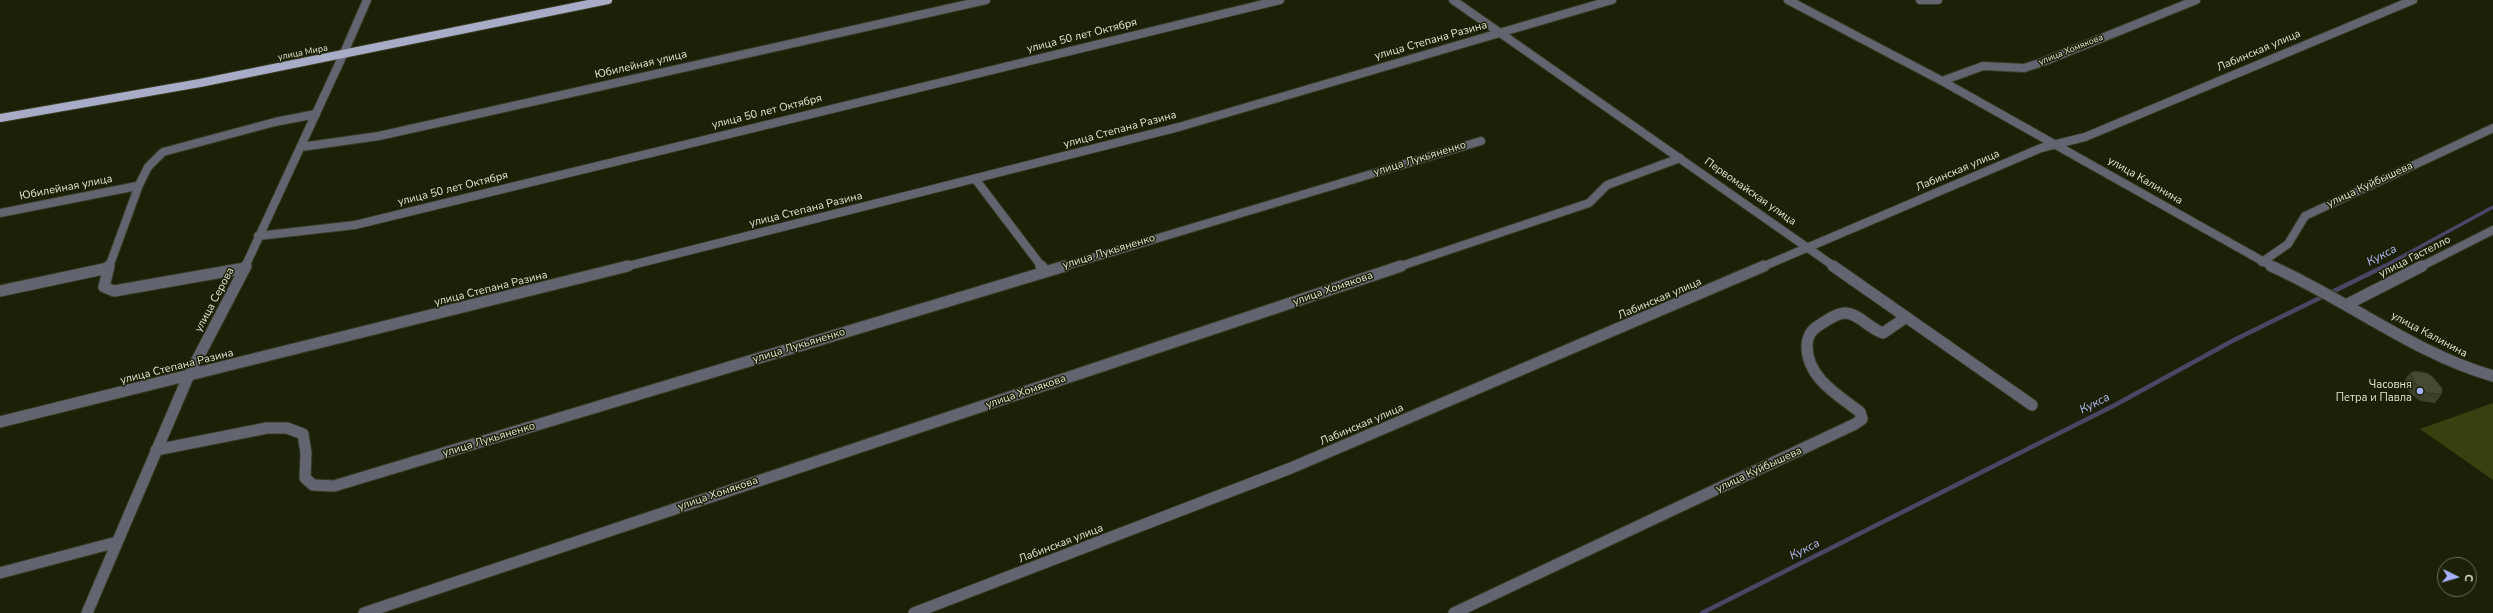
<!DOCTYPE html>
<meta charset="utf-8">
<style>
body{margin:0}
#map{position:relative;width:2493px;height:613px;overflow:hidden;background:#1b2006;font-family:"Nunito Sans",sans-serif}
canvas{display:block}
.north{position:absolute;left:2437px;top:557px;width:40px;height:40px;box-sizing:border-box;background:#1b2006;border:1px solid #6a6e58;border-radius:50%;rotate:95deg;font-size:11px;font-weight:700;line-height:16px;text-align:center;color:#e0e4d4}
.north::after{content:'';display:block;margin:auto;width:14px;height:18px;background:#a7b1fc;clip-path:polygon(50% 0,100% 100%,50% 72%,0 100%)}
</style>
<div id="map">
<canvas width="2493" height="613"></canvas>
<div class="north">С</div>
</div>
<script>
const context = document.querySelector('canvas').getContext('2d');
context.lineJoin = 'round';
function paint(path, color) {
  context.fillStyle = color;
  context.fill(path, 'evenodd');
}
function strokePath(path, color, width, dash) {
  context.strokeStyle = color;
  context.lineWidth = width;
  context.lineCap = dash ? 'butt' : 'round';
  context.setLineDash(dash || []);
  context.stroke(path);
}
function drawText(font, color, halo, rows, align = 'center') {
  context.font = font + ' "Nunito Sans",sans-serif';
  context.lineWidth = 3;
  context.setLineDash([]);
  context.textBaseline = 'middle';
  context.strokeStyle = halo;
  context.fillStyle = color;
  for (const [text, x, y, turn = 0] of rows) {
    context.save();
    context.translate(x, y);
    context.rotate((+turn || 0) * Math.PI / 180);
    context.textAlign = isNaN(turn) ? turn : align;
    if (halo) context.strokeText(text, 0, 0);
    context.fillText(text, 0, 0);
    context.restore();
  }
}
paint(new Path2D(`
 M2493,403V480L2420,429Z`), '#37400f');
strokePath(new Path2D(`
 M2383,267L2493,207`), '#4a4665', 3.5);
strokePath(new Path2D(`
 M1702,613L2115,405L2234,340L2385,266`), '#4a4665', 4.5);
const minorFar1 = new Path2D(`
 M1453,0L1835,267
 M1920,0H1938
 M1942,81L1983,66L2024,68L2040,63L2196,0
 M301,147L379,136L986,0
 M976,180L1042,267
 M0,213L137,186
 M258,236L355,225L1280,0
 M2262,262L2288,244L2305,216L2493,128
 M109,267L139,185L148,167L163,152L275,122L316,114
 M245,267L343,55
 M624,267L1179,127L1612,0
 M1062,267L1481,141
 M1398,267L1589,203L1607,185L1680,158
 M1762,267L2041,148L2085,137L2413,0
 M2420,267L2493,230`);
const minor = new Path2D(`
 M109,266L104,287L114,291L245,268
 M1041,266L1045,271
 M1833,266L2032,405
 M0,291L108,268
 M2348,304L2422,266
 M0,422L628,266
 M156,450L267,428H287L303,434L306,453L305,478L313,485L334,486L1065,266
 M0,573L117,542
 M87,613L188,377L246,266
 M364,613L1401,266
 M914,613L1291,468L1764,266
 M1454,613L1855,424L1862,419L1860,412C1838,395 1807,378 1807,346C1807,338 1811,330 1818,326C1826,321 1836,313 1846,313C1859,314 1870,329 1883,333L1905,318`);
const tertiaryFar1 = new Path2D(`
 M1788,0L1942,81L2273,267
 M343,55L367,0`);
const tertiary = new Path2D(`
 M2271,266C2346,299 2415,354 2493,376`);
const primary = new Path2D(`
 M0,118L200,83L608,0`);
strokePath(minorFar1, '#373b23', 10);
strokePath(minor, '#373b23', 13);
strokePath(tertiaryFar1, '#373b23', 10);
strokePath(tertiary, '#373b23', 13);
strokePath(primary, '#373b23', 10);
strokePath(minorFar1, '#626470', 8);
strokePath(minor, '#626470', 11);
strokePath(tertiaryFar1, '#626470', 8);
strokePath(tertiary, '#626470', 11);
strokePath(primary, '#a8acc6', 8);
paint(new Path2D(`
 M2410,373L2442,394L2435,403L2420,401L2410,393L2404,381Z`), '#3b4029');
const building = new Path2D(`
 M2415,371L2427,373L2433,377L2442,388V394L2427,393L2416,384L2410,373Z`);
paint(building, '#454b30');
strokePath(building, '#303422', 1);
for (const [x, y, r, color] of [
 [2420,391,4,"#a7b1fc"]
]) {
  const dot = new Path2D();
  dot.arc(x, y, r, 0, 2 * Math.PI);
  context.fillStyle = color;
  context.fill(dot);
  strokePath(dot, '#1b2006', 1.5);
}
drawText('9px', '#e0e4d4', '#1b2006', [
 ["улица Хомякова",2071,50,-22],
 ["улица Мира",303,53,-11]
]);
drawText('11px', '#e0e4d4', '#1b2006', [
 ["улица 50 лет Октября",1082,36,-14],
 ["улица Степана Разина",1431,41,-16],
 ["Лабинская улица",2259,51,-23],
 ["Юбилейная улица",641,65,-13],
 ["улица 50 лет Октября",767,112,-14],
 ["улица Степана Разина",1120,130,-15],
 ["улица Лукьяненко",1420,159,-17],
 ["Лабинская улица",1958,171,-23],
 ["улица Калинина",2145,181,30],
 ["улица Куйбышева",2370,185,-25],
 ["Юбилейная улица",66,188,-11],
 ["улица 50 лет Октября",453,189,-14],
 ["Первомайская улица",1750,192,35],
 ["улица Степана Разина",806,210,-14],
 ["улица Лукьяненко",1109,252,-17],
 ["улица Гастелло",2415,257,-27],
 ["улица Степана Разина",491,289,-14],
 ["улица Хомякова",1333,289,-19],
 ["Лабинская улица",1660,299,-23],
 ["улица Серова",215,300,-62],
 ["улица Калинина",2429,335,28],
 ["улица Лукьяненко",799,346,-17],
 ["улица Степана Разина",177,367,-14],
 ["улица Хомякова",1026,392,-19],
 ["Лабинская улица",1362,425,-23],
 ["улица Лукьяненко",489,440,-17],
 ["улица Куйбышева",1759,470,-25],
 ["улица Хомякова",718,494,-19],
 ["Лабинская улица",1061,544,-21]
]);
drawText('11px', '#e0e4d4', '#1b2006', [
 ["Часовня",2412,385],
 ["Петра и Павла",2412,398]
], 'right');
drawText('italic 12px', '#b2baf7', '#1b2006', [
 ["Кукса",2382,256,-28],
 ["Кукса",2095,404,-27],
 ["Кукса",1805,550,-27]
]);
</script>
